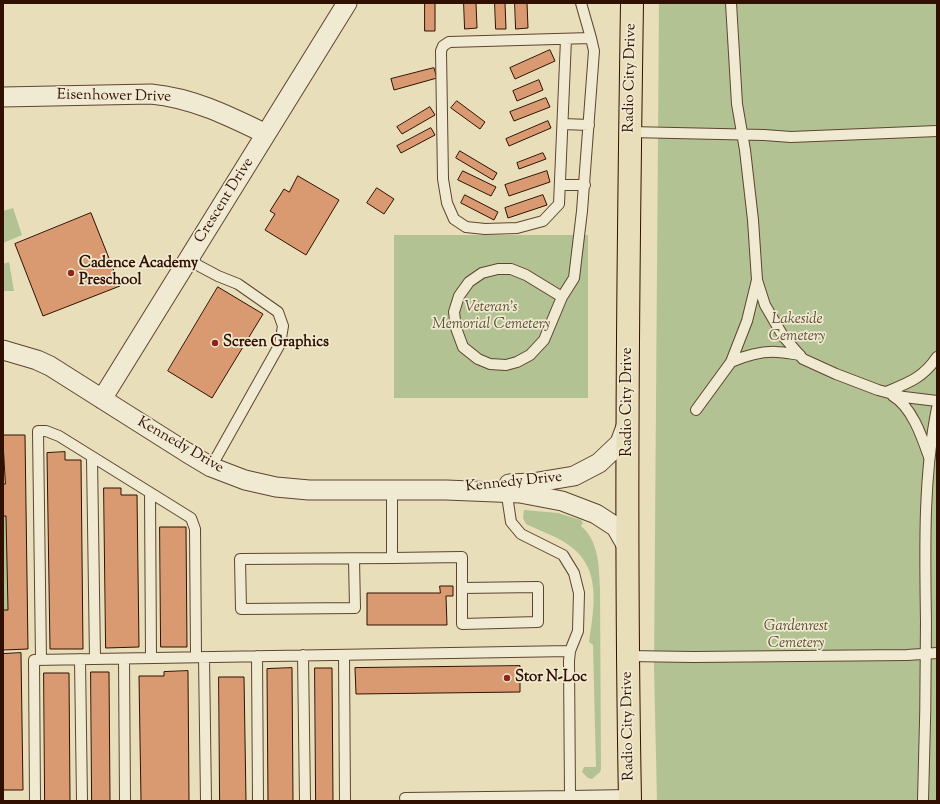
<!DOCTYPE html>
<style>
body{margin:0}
#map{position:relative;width:940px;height:804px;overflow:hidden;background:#e8deba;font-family:"Sorts Mill Goudy",serif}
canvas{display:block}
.frame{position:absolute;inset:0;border:4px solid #311001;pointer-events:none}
</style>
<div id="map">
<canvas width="940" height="804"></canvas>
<div class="frame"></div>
</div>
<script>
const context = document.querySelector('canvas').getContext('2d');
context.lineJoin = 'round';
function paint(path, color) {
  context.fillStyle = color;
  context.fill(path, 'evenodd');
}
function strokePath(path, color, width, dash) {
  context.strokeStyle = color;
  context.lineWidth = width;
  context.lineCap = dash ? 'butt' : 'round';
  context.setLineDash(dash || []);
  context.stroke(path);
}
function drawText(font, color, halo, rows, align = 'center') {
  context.font = font + ' "Sorts Mill Goudy",serif';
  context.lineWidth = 3.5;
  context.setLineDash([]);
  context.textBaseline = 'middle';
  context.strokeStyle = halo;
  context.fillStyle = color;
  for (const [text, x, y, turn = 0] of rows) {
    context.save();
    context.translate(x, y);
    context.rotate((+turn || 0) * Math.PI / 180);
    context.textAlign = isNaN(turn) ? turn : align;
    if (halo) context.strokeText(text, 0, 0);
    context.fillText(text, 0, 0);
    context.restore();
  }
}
paint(new Path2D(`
 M659,3H937V801H657L654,668Z
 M13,208L22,235L3,243V211Z
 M394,235H588V398H394Z
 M9,262L14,291H3V264Z
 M524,510L558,513L581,520L583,523L581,526C599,541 599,567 600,588L601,769L600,772L592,779L588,778L582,772L584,767H596L593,645L589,642C594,608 602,569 570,546C557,536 540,531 526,524L523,518Z
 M3,516H6L8,610H3Z`), '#b3c292');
const building = new Path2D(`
 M425,3H435V31H425Z
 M464,3H476L477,28L465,29Z
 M495,3H505L506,29H496Z
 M515,3H527L528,28L516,29Z
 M550,50L555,61L515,79L510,68Z
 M434,68L437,78L394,90L391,79Z
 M539,80L543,90L517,101L513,91Z
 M546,98L550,107L514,121L510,112Z
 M457,101L485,122L480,129L451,108Z
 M430,107L435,115L402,134L397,127Z
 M548,121L551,128L509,146L506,139Z
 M431,128L435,135L401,153L397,146Z
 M460,151L497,173L493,180L456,158Z
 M543,153L546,159L519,169L517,163Z
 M463,171L496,187L491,196L458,180Z
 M547,171L550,182L509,196L505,185Z
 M298,176L339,200L306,255L265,230L275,214L270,211L284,189L289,192Z
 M377,188L394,199L384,214L367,203Z
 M465,195L498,212L494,220L461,203Z
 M543,195L547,205L508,218L505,208Z
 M91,213L120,286L43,316L15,244Z
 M218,287L263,314L212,398L168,371Z
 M3,435H25L28,649L3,650V610H8L6,516H3V484H5Z
 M65,452V460H81L83,649H50L47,453Z
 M104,488H121V495H137L139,647L106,648Z
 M160,527H186L187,647H161Z
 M440,586H453V596H446L447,625H367V593H440Z
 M21,653L23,790H3V654Z
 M520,666V692L356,694L355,668Z
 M292,668L293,801H268L267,669Z
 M315,668H332L333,801H316Z
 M188,671L189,801H141L139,676H164V672Z
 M91,672H109L110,801H92Z
 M44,673H69L70,801H45Z
 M219,677H244L246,801H220Z`);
paint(building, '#d99a72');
strokePath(building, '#311001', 1);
const lane = new Path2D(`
 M731,3L737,104L745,150L753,220L757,280L765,305L783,336L803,359L836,374L878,390L904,397L937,401
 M566,39L559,204L543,221L517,228L485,229L466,227L454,219L447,203L443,179L441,51L443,46L449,42L591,38
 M563,124L589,125
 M630,132L764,135L791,137L937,131
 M560,185H585
 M188,260L218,276L238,284L278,312L283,326L280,344L211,467
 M757,280L747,321L731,362C745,356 762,351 777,352C785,352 792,354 800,355
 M562,297L526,275L511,269H498L482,273L469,282L459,296L454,312L456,328L463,347L478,359L490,364L506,365L517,362L530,355L544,340L562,297L574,278L582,211L594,51L591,38L581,3
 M886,392C908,383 923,378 937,357
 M893,396C912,407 922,437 929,457
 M696,410L731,362
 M92,457L95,659
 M506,489L511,522L521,534L563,555L574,573L579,593L578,631L570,651L569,661L570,796L630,795
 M150,493L151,658
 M392,558L462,557V624L538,622V587L462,588
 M354,559L355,608L241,609L240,559L392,558V490
 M303,655L305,801
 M344,655L345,801
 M257,656L258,801
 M628,656L693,657L907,655L937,653
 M204,657L206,801
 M80,659L82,801
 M124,659L125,801
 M41,660L38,431H46L59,436L191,518L195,529L196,657
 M405,798L570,796
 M35,801L34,660L570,651
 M923,801C925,741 926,682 926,622C925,551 923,478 937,408`);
const street = new Path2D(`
 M3,97L151,94C193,98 229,116 266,134
 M3,350L37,360L50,366L186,452L211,467L245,480L276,487L309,490H446L520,493L562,501L596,514L616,527L628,548
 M102,399L347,3
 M509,484L532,483L574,476L599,463L620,443L627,424`);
const primary = new Path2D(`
 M630,801C625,535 628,269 632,3`);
strokePath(lane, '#5f442f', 12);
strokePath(street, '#5f442f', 21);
strokePath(primary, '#311001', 24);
strokePath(lane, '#f0ead2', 10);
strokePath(street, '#f0ead2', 19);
strokePath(primary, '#e8deba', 22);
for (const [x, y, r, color] of [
 [71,273,4,"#8f2418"],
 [215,343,4,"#8f2418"],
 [507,678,4,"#8f2418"]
]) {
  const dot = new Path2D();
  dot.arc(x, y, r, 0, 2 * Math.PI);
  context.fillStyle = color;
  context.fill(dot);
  strokePath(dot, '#f0ead2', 1.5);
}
drawText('15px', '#311001', '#f0ead2', [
 ["Radio City Drive",631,78,-89],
 ["Eisenhower Drive",114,97,1],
 ["Crescent Drive",225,201,-58],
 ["Radio City Drive",628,402,-90],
 ["Kennedy Drive",180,446,30],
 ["Kennedy Drive",514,483,-6],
 ["Radio City Drive",629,726,-91]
]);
drawText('bold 15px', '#311001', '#f0ead2', [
 ["Cadence Academy",79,264],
 ["Preschool",79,281],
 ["Screen Graphics",223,343],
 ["Stor N-Loc",515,678]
], 'left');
drawText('italic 15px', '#5e4e34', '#f0ead2', [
 ["Veteran's",491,308],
 ["Memorial Cemetery",491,325],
 ["Lakeside",797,320],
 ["Cemetery",797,337],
 ["Gardenrest",796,627],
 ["Cemetery",796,644]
]);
</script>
